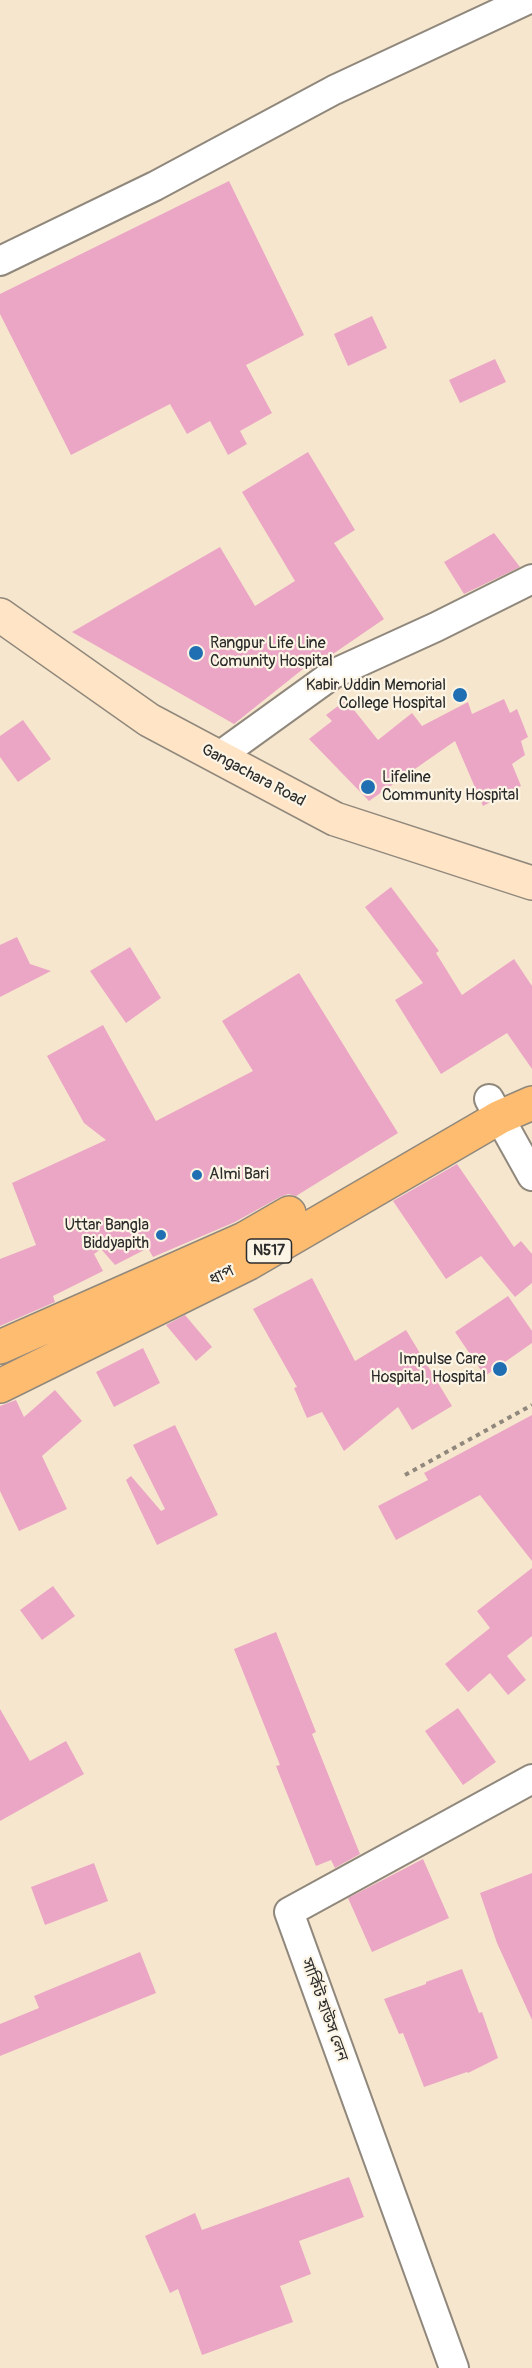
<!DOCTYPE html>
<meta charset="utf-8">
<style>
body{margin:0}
canvas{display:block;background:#f6e6cd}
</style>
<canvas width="532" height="2368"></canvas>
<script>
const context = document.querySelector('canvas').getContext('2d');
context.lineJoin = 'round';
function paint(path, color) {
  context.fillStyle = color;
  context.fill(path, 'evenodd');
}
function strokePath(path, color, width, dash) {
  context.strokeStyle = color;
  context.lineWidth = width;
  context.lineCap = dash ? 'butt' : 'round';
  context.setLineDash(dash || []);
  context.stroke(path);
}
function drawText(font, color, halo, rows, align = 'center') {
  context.font = font + ' Pangolin,"Noto Sans Bengali",sans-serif';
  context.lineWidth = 4.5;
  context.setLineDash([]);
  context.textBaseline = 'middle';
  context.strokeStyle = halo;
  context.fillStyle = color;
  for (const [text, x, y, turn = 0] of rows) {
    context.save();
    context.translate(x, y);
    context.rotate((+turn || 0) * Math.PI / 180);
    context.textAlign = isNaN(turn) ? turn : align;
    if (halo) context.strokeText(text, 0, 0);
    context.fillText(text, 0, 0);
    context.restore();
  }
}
paint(new Path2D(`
 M229,181L304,335L246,365L272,413L240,431L247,444L228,455L210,421L187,434L170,404L71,455L0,314V294Z
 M372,316L387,348L348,366L334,334Z
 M495,359L506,382L460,403L449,380Z
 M308,452L355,530L334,543L384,619L311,669L308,665L234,724L72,632L220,547L255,606L295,581L242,492Z
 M494,533L520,567L464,594L444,562Z
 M504,699L510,713L517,709L528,737L521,741L525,755L512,764L521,786L483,806L455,741L369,801L309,739L332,721L326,715L346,700L378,740L412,713L422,726L468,702L472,714Z
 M23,720L51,759L18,782L0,757V736Z
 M391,887L439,951L436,953L462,995L514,959L532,986V1069L507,1033L441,1074L395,1000L423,983L365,907Z
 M17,937L30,964L51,971L0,997V945Z
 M130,947L161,998L126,1023L90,971Z
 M299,973L398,1133L296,1196L288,1194L280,1197L235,1222L153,1257L148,1248L115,1265L101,1249L94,1254L103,1271L53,1296L55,1302L0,1326V1259L36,1245L12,1183L106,1140L84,1123L47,1056L103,1025L156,1121L253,1071L222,1021Z
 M457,1164L514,1247L521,1241L532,1254V1283L515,1297L481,1256L446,1279L393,1201Z
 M312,1278L355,1361L406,1330L452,1406L412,1430L398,1407L344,1451L322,1412L307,1418L294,1388L297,1387L253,1309Z
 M508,1296L532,1331V1343L485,1376L455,1332Z
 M185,1315L212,1347L196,1361L166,1325Z
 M143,1348L160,1383L114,1407L96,1372Z
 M55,1390L82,1421L42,1456L67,1509L19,1531L0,1491V1406L16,1400L24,1417Z
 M532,1415V1561L480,1495L396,1540L378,1506L428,1480L424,1473Z
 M175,1425L218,1515L157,1545L126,1480L131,1476L161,1511L165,1509L133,1445Z
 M532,1568V1636L507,1656L526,1680L508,1695L490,1673L468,1692L445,1664L490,1628L477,1611Z
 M53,1586L75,1616L42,1640L20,1610Z
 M276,1632L316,1732L312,1734L360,1854L335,1868L331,1860L316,1866L276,1766L280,1765L234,1649Z
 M458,1708L496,1762L463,1785L425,1731Z
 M0,1709L30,1761L66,1741L84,1774L0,1821Z
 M423,1859L449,1918L372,1952L348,1898Z
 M94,1863L108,1901L45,1925L31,1887Z
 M532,1873V2020L497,1943L480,1893Z
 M140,1952L156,1993L0,2056V2024L39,2008L34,1996Z
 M462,1969L479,2013L482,2012L498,2058L468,2073L467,2072L424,2087L403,2033L399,2034L384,1999L426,1984V1982Z
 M349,2177L364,2217L299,2241L311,2274L280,2286L293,2322L202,2355L178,2289L170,2293L145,2236L195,2213L202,2230Z`), '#eba6c5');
const street = new Path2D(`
 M0,261L155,186L334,90L527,0
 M218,757L333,674L436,627L532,579
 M489,1099L532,1176
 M454,2368L289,1912L532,1779`);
const secondary = new Path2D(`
 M0,615L149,720L335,819L532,883`);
const highway = new Path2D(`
 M0,1347L244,1239L289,1213
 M0,1386L249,1263L500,1117L532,1103`);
strokePath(street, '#90887c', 32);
strokePath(secondary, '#90887c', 36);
strokePath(highway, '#90887c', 36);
strokePath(new Path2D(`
 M405,1475L532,1405`), '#90887c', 4, [4.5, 4.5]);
strokePath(street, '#fff', 28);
strokePath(secondary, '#ffe4c6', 33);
strokePath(highway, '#febc70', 33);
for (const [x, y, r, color] of [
 [196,653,8,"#1f6fb2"],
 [460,695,8,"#1f6fb2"],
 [368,787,8,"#1f6fb2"],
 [197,1175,6,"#1f6fb2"],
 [161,1235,6,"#1f6fb2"],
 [500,1369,8,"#1f6fb2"]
]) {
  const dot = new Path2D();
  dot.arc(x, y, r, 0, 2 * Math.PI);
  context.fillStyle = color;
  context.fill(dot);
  strokePath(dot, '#fcf5e5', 2);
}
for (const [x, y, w] of [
 [269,1251,45]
]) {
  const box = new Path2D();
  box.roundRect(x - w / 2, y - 12, w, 24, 4.5);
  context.fillStyle = '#fcf5e5';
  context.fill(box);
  strokePath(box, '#2b2b2b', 1.5);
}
drawText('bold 15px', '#2b2b2b', null, [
 ["N517",269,1251]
]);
drawText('16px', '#2b2b2b', '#fcf5e5', [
 ["Rangpur Life Line",210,644],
 ["Comunity Hospital",210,662],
 ["Kabir Uddin Memorial",446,686,"right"],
 ["College Hospital",446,704,"right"],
 ["Lifeline",382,778],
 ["Community Hospital",382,796],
 ["Almi Bari",209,1175],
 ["Uttar Bangla",149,1226,"right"],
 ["Biddyapith",149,1244,"right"],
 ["Impulse Care",486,1360,"right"],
 ["Hospital, Hospital",486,1378,"right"]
], 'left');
drawText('16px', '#2b2b2b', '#fcf5e5', [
 ["Gangachara Road",253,776,28],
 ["ধাপ",222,1276,-26],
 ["সার্কিট হাউস লেন",324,2010,70]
]);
</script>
